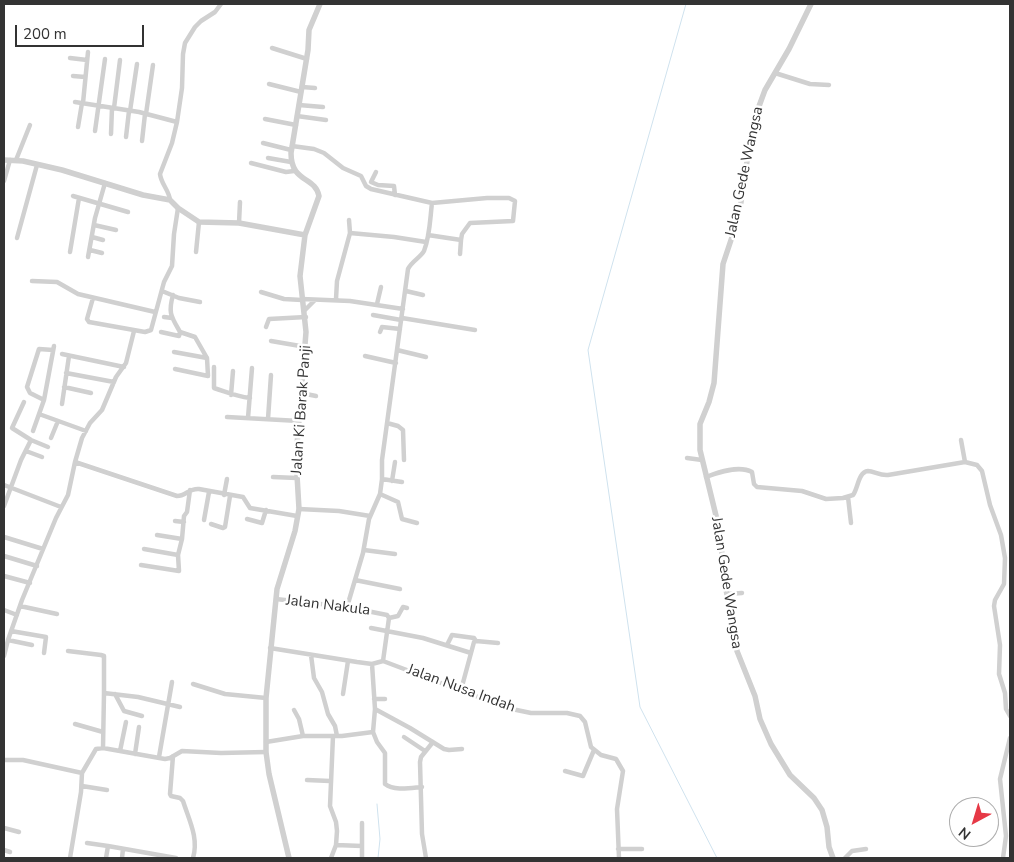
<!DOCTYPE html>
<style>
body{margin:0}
#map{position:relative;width:1014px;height:862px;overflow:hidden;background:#fff;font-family:"Nunito Sans",sans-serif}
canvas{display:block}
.frame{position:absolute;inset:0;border:5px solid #333;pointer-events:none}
.north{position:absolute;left:949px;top:797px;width:50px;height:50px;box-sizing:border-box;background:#fff;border:1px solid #adadad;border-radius:50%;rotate:219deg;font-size:14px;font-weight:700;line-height:20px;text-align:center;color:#333}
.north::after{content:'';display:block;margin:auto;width:18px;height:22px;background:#e63946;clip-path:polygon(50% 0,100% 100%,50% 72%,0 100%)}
.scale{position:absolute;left:15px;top:25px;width:129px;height:22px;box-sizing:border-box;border:2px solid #333;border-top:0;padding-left:6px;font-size:15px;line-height:18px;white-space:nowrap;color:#333;-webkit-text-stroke:4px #fff;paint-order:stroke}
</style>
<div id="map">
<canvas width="1014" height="862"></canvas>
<div class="frame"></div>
<div class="north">N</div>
<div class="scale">200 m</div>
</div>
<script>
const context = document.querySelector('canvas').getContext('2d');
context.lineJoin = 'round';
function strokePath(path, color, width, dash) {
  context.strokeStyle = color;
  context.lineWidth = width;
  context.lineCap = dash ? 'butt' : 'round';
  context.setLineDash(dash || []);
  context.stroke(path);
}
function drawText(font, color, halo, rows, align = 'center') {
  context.font = font + ' "Nunito Sans",sans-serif';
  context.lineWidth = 5;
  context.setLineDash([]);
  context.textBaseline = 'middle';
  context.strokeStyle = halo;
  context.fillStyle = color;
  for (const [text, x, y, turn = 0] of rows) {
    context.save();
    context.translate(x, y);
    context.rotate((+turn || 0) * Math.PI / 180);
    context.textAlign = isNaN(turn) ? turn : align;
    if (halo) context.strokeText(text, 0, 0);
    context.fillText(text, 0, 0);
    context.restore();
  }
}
strokePath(new Path2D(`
 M686,4L588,350L640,707L717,858
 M377,804L380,839L378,858`), '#cfe2ee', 1);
strokePath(new Path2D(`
 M272,48L307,59
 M70,58L87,60
 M775,73L810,84L829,85
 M73,76L85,77
 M269,84L301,92
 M302,87L315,88
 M75,102L139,112L177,122
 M83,103L88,52
 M299,105L323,107
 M114,108L120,60
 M130,111L137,64
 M146,114L153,65
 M297,116L326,120
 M265,119L296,125
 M78,127L82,103
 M95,131L105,59
 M111,134L112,108
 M126,137L129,111
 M142,141L145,114
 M263,143L291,150
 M292,146L314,149L324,153L343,168L361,176L366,186L371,189L432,203L487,198H509L515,201L513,221L470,223L462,234L461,240L428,235
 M268,158L291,162
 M16,160L30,125
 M251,163L286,172L294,171
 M376,172L371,182L378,185L394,186L395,195
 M4,181L10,160
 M73,196L128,212
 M170,200C169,190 161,184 160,174L172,143L177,122L182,88L183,54L185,43L195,27L201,21L215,12L221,4
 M349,220L350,233
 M239,223L240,202
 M94,225L116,230
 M92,237L103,240
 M17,238L37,165
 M90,250L102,253
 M70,252L79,198
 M196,252L199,222
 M460,254L461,240
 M88,257L95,218L105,183
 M32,281L57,282L78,294L155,312
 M162,291L179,298L200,302
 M406,291L423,295
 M261,292L284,299L302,300
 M173,295C168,313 171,316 180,332L195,337L207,358L208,376L175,369
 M93,298L87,319L89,322L145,332L151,330L164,282L172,266L174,234L178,208
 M302,299L350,301L403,309
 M336,299L337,281L350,233L394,237L426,242
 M377,304L381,287
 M305,310L315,300
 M373,315L401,320
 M164,317L172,318
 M402,318L475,330
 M266,327L269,319L306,317
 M161,332L179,336L180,332
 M380,332L382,327L400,329
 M271,341L306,347
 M397,350L426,357
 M174,352L207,358
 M62,354L124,367
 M365,356L396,363
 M214,367V388C227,392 235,396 250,398
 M66,373L114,382
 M64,387L91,393
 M301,393L316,396
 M231,395L233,371
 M44,400L30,393L27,387L39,349L53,350
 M24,402L12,428L31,440L48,447
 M62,404L69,356
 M39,414L86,431
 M227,417L299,421
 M248,418L252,368
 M268,419L271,375
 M387,423L398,426L403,430L404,460
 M33,431L44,400L54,346
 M51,438L58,421
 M961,440L965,462
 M26,451L42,457
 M687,458L702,460
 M75,462L177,496C186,496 189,488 199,489L243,497L250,508L297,516
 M273,477L297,478
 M706,477C719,472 739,465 752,472L754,484L757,487L802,491L826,499L843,498L853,495C858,489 858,472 868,471C874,471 880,476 888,475L965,462L977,465L982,471L990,505L1001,535L1005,558L1004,584L995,600L994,606L1000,645L999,674L1005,693L1006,709L1010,716
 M382,479L402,482
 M392,481L395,462
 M4,485L61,507
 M380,494L398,502L402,519L417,523
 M224,495L227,479
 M848,497L851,523
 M4,506L21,460L31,440
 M299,509L339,511L370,516
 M247,519L262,523L266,510
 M204,520L209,492
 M175,521L184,522
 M211,524L223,528L225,527L230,496
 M157,535L182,539
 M4,537L43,549
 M144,549L178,555
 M364,550L395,554
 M4,556L37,566
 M141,565L179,571L178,555L182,539L184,516L187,512L190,490
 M4,576L30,583
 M355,580L400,589
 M727,594L742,593
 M276,599L347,607L387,615L389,618L383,661
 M20,606L57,614
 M347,607L363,553L369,519L380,494L382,479V460L408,269C412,261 420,258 424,251C430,236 430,219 432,203
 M4,610L17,615
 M389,618L398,616L403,607L407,608
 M371,628L423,638L471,653
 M11,631L46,637L44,653
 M8,640L32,645
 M447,645L452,635L474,638L476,641
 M270,648L357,662L372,664L383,661L507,708L531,713H567L580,716L585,722L591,747L601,755L616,759L623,771L617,809L619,858
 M68,651L101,655L104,656V693
 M311,655L314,678L322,692L328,714L335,726L337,736
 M4,656L8,640L22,600L56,518L68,495L75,462L82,438L90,423L102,410L116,377L126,363L134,331
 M372,664L375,709L373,732L377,742L385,753V784C394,791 410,788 422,787
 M193,684L225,694L266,698
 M461,690L474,642L476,641L498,643
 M115,694L124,711L142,716
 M343,694L348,661
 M374,699H385
 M375,709L410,728L444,749L449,750L462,749
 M294,710L299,719L303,736
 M75,724L103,732
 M404,737L425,751
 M266,742L303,736H342L373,732
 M103,748L104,693L138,697L180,707
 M120,751L126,722
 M135,754L139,727
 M173,756L170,794L171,796L180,798L183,801C189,820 199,838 193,858
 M159,757L172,682
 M4,760H23L82,773
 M565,771L583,776L594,750
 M307,780L330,781
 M82,786L107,790
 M4,828L19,832
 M87,843L108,846
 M336,845L362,846
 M618,849H642
 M4,850L10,852
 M70,858L81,792L82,773L96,749L103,748L165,759L170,758L182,751L221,753L266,752
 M106,858L108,846L176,858
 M122,858L123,849
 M331,858L336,845L337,831L336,822L330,806L333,736
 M362,858V823
 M426,858L422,834L420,762L421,757L433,742
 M845,858L852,851L866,849
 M1003,858L1006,836L1000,779L1010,738`), '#d0d0d0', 4.5);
strokePath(new Path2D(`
 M811,4L789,49L765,90L758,109L747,161L741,202L732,237L723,264L714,383L709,402L700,424V450L719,528L726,590L730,608L737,651L755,696L760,719L771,744L790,775L814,798L822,810L827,827L829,847L833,858
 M4,160L23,161L62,170L143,195L170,200L178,208L199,222L239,223L305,235
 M289,858L269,774L266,752V698L277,589L295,531L299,509L296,458L306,332L300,276L305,235L319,196C315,176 291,183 291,153L308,50L309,30L320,4`), '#d0d0d0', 5.5);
drawText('15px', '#333', '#fff', [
 ["Jalan Gede Wangsa",745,172,-78],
 ["Jalan Ki Barak Panji",302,410,-86],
 ["Jalan Gede Wangsa",726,583,81],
 ["Jalan Nakula",328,606,7],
 ["Jalan Nusa Indah",461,689,20]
]);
</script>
